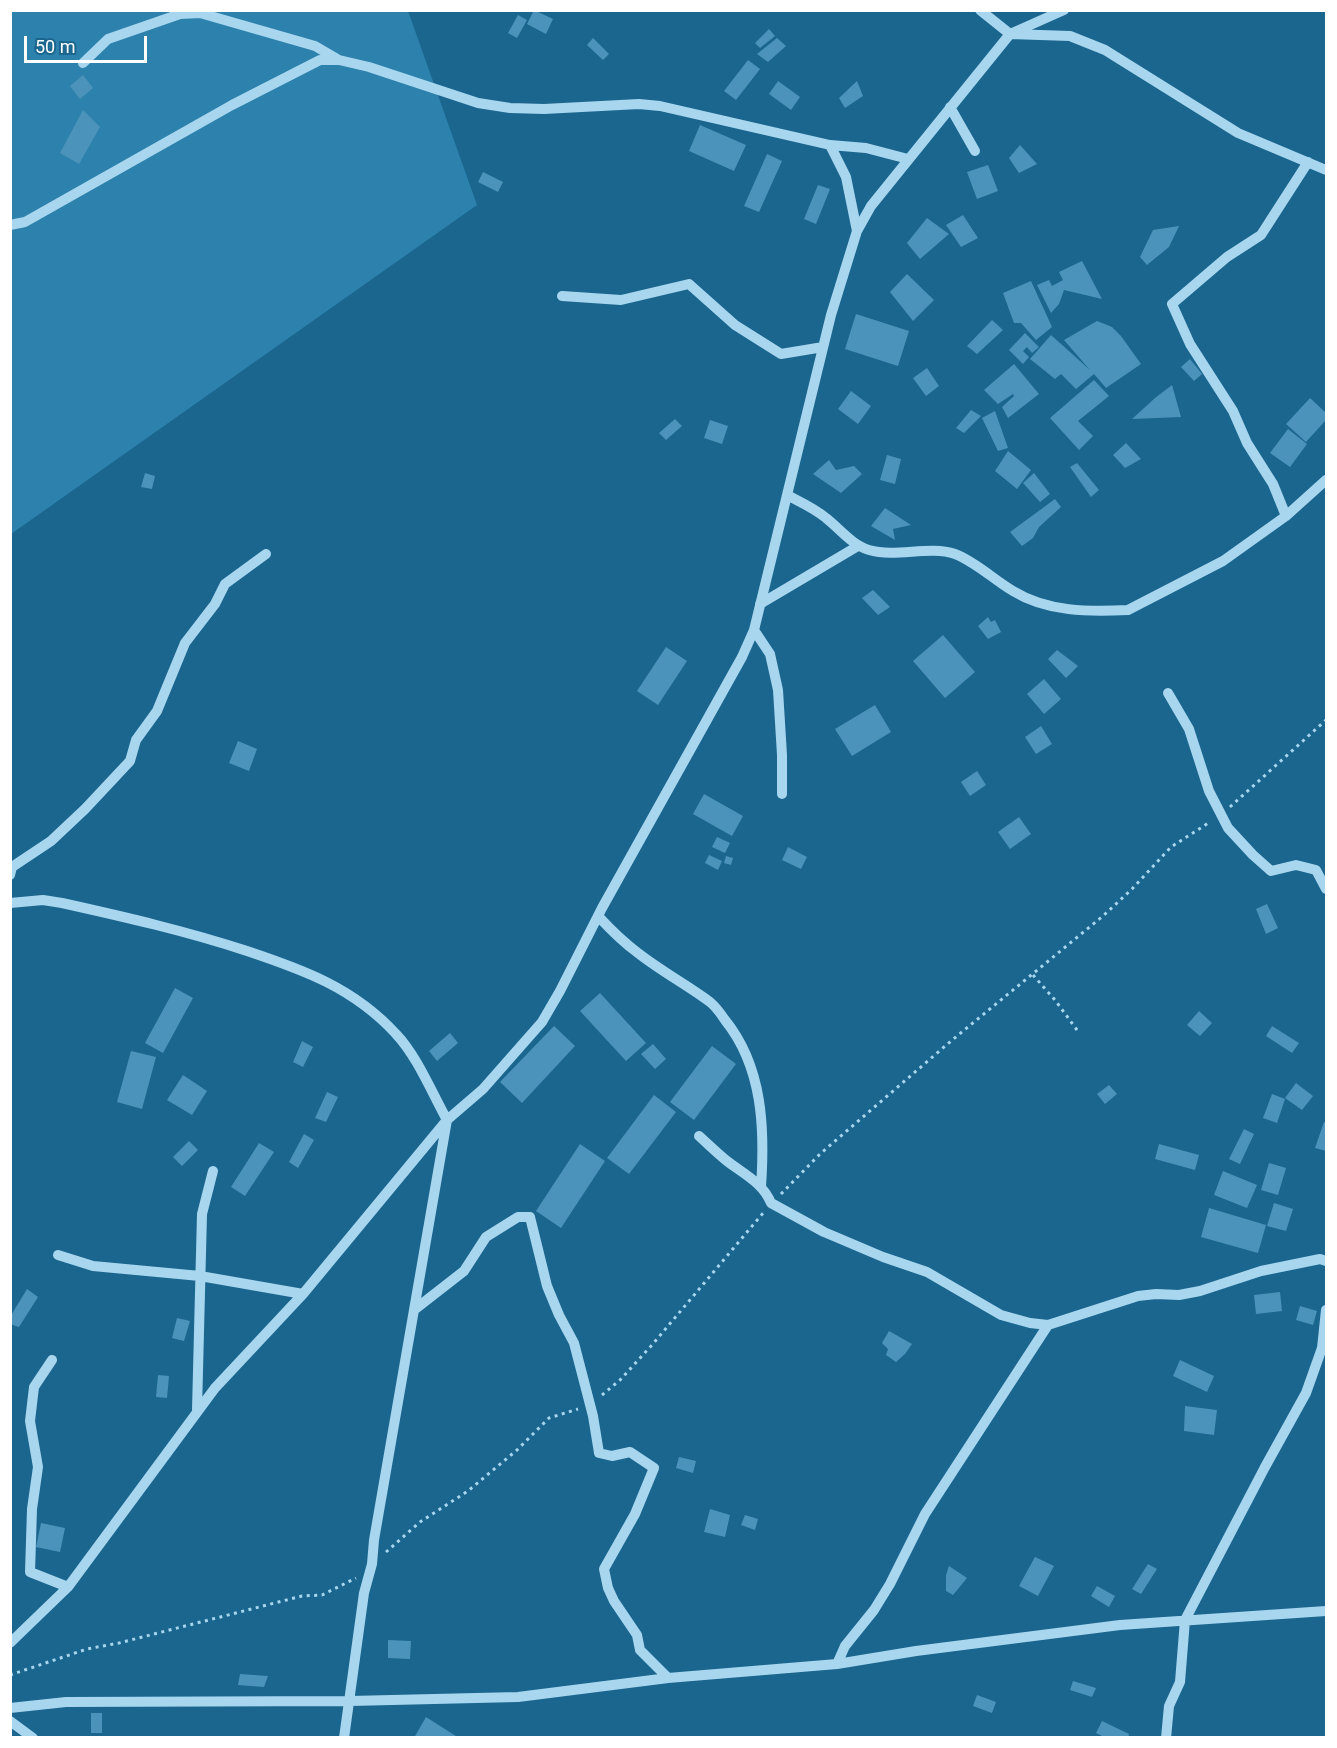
<!DOCTYPE html>
<style>
body{margin:0}
#map{position:relative;width:1337px;height:1748px;overflow:hidden;background:#1a668f;font-family:Roboto,sans-serif}
canvas{display:block}
.frame{position:absolute;inset:0;border:12px solid #fff;pointer-events:none}
.scale{position:absolute;left:24px;top:36px;width:123px;height:27px;box-sizing:border-box;border:3px solid #fff;border-top:0;padding-left:8px;font-size:18px;line-height:21px;white-space:nowrap;color:#fff;-webkit-text-stroke:4px #1a668f;paint-order:stroke}
</style>
<div id="map">
<canvas width="1337" height="1748"></canvas>
<div class="frame"></div>
<div class="scale">50 m</div>
</div>
<script>
const context = document.querySelector('canvas').getContext('2d');
context.lineJoin = 'round';
function paint(path, color) {
  context.fillStyle = color;
  context.fill(path, 'evenodd');
}
function strokePath(path, color, width, dash) {
  context.strokeStyle = color;
  context.lineWidth = width;
  context.lineCap = dash ? 'butt' : 'round';
  context.setLineDash(dash || []);
  context.stroke(path);
}
paint(new Path2D(`
 M11,11H408L477,205L11,534Z`), '#2d82ad');
paint(new Path2D(`
 M534,10L553,19L546,34L527,24Z
 M518,15L527,20L517,38L508,33Z
 M769,29L775,36L760,48L755,43Z
 M593,38L609,54L603,60L587,45Z
 M777,38L786,46L768,62L757,54Z
 M748,60L760,69L736,100L724,91Z
 M83,75L93,88L80,99L70,86Z
 M778,81L800,97L791,110L769,94Z
 M857,81L863,96L845,108L839,98Z
 M83,110L100,127L79,164L60,153Z
 M700,125L746,145L734,171L689,151Z
 M1020,145L1037,164L1019,173L1009,158Z
 M767,154L782,161L759,212L744,206Z
 M988,165L998,191L977,199L967,172Z
 M483,172L503,182L498,192L478,182Z
 M818,185L830,189L816,224L804,219Z
 M963,215L978,238L961,247L946,225Z
 M927,218L949,234L920,259L907,243Z
 M1179,226L1169,247L1147,265L1140,257L1153,230Z
 M1082,261L1102,299L1064,290L1059,304L1051,313L1037,285L1049,280L1052,286L1063,280L1059,272Z
 M907,274L934,300L913,321L890,292Z
 M1031,281L1052,327L1036,340L1021,323H1014L1003,293Z
 M856,314L909,331L898,366L845,349Z
 M992,320L1003,330L977,354L967,346Z
 M1097,321L1112,327L1121,336L1141,364L1106,388L1094,374L1076,389L1061,374L1055,379L1030,359L1051,335L1090,370L1064,340Z
 M1025,333L1039,347L1032,353L1027,347L1023,351L1029,357L1023,364L1009,350Z
 M1190,359L1202,374L1194,381L1181,367Z
 M1014,364L1039,394L1008,418L1002,407L1014,396L1013,394L998,404L984,390Z
 M927,368L939,386L926,396L913,378Z
 M1094,380L1109,396L1078,421L1093,436L1079,450L1050,418Z
 M1172,385L1181,417L1132,419L1155,398Z
 M851,391L871,406L858,424L838,409Z
 M1310,398L1326,413V420L1306,442L1286,424Z
 M971,410L981,416L964,433L956,428Z
 M995,411L1008,448L998,451L982,418Z
 M675,419L682,426L666,440L659,433Z
 M710,420L728,426L722,444L704,438Z
 M1288,429L1307,444L1290,467L1270,453Z
 M1126,443L1141,459L1125,468L1113,455Z
 M1008,451L1031,470L1017,489L995,471Z
 M887,455L901,459L895,484L880,480Z
 M829,460L836,470L854,466L862,474L841,493L813,474Z
 M1077,463L1099,490L1091,497L1070,467Z
 M145,473L155,476L152,489L141,487Z
 M1034,473L1050,494L1040,502L1023,483Z
 M1055,499L1061,507L1039,527L1033,538L1022,546L1010,532Z
 M885,508L911,525L893,529L895,540L871,526Z
 M873,590L890,607L878,615L862,598Z
 M988,617L991,622L995,620L1001,632L988,639L978,626Z
 M943,635L975,672L945,698L913,661Z
 M666,647L687,661L658,705L637,691Z
 M1057,650L1078,666L1066,678L1048,659Z
 M1044,679L1061,699L1044,714L1027,694Z
 M875,705L891,732L852,756L835,729Z
 M1041,726L1052,744L1036,754L1025,737Z
 M238,741L257,749L249,771L229,763Z
 M977,771L986,785L970,796L961,782Z
 M704,794L743,816L732,836L693,814Z
 M1019,817L1031,834L1010,849L998,832Z
 M717,837L730,843L725,853L712,847Z
 M788,847L807,857L801,869L782,860Z
 M709,855L722,861L718,870L705,863Z
 M726,856L733,858L731,865L724,863Z
 M1267,904L1278,928L1266,934L1256,909Z
 M175,988L193,998L163,1053L145,1043Z
 M600,993L646,1043L626,1061L580,1011Z
 M1199,1011L1212,1023L1200,1036L1187,1025Z
 M554,1026L575,1046L522,1103L500,1082Z
 M1272,1026L1299,1043L1292,1053L1266,1036Z
 M450,1033L458,1043L437,1061L429,1051Z
 M302,1041L313,1047L303,1067L293,1062Z
 M653,1044L666,1059L655,1069L641,1054Z
 M712,1046L736,1064L694,1120L670,1102Z
 M131,1051L156,1057L142,1109L117,1102Z
 M183,1075L207,1091L192,1115L167,1100Z
 M1296,1083L1313,1096L1302,1110L1285,1098Z
 M1109,1085L1117,1094L1105,1104L1097,1094Z
 M327,1092L338,1097L326,1122L315,1118Z
 M1272,1094L1285,1099L1277,1123L1263,1118Z
 M654,1095L676,1112L629,1174L607,1158Z
 M1324,1122L1326,1123V1151L1315,1148Z
 M1244,1129L1254,1134L1240,1164L1229,1159Z
 M304,1134L314,1140L298,1168L289,1162Z
 M189,1141L198,1150L182,1166L173,1157Z
 M259,1143L274,1152L245,1196L231,1187Z
 M580,1144L605,1161L561,1228L536,1211Z
 M1159,1144L1199,1155L1195,1170L1155,1159Z
 M1269,1163L1286,1168L1278,1195L1261,1190Z
 M1223,1171L1257,1185L1247,1208L1214,1195Z
 M1274,1203L1293,1209L1286,1231L1267,1226Z
 M1209,1208L1266,1225L1258,1253L1201,1237Z
 M27,1289L38,1297L19,1327L10,1324V1317Z
 M1280,1292L1282,1311L1256,1314L1254,1295Z
 M1300,1306L1317,1311L1313,1325L1296,1320Z
 M177,1318L190,1321L184,1341L172,1338Z
 M889,1331L912,1344L905,1354L896,1362L886,1355L888,1349L882,1343Z
 M1180,1360L1214,1376L1207,1392L1173,1376Z
 M158,1375L169,1376L167,1398L156,1397Z
 M1185,1406L1217,1410L1214,1435L1184,1431Z
 M679,1457L696,1461L693,1473L676,1468Z
 M710,1509L730,1515L725,1537L704,1532Z
 M745,1515L758,1519L755,1530L741,1525Z
 M41,1523L65,1528L60,1552L36,1547Z
 M1035,1557L1054,1566L1038,1596L1019,1586Z
 M1148,1564L1157,1569L1141,1594L1132,1589Z
 M949,1566L967,1578L953,1595L946,1591V1575Z
 M1097,1586L1115,1596L1109,1607L1091,1596Z
 M388,1640L411,1641L410,1659L388,1658Z
 M240,1674L268,1676L264,1687L238,1685Z
 M1073,1681L1096,1688L1092,1697L1070,1690Z
 M977,1695L996,1702L992,1713L973,1706Z
 M91,1713H102V1733H91Z
 M426,1717L459,1738H414Z
 M1102,1721L1129,1734L1128,1738H1106L1096,1733Z`), '#4b93ba');
strokePath(new Path2D(`
 M1230,807L1326,720
 M1033,975L1055,1000L1077,1030
 M781,1194L820,1154L951,1041L1103,916L1132,889L1171,847L1210,822
 M602,1395L620,1380L652,1345L764,1212
 M386,1552L420,1522L468,1491L517,1450L549,1418L578,1409
 M10,1675L87,1649L119,1643L302,1596L322,1595L356,1578`), '#a8d6ee', 3, [3, 4.5]);
strokePath(new Path2D(`
 M980,10L1010,34L1070,36L1105,50L1238,133L1326,170
 M83,63L108,39L180,14L200,13L315,46L339,60
 M950,107L975,151
 M830,145L846,177L857,231
 M10,225L25,222L232,105L320,60H339L369,67L478,103L510,108L544,109L639,104L660,106L830,145L866,148L908,159
 M562,296L621,300L689,284L735,325L781,354L823,347
 M787,495C800,502 814,508 826,518C840,529 852,545 869,550C897,558 929,545 955,554C976,562 994,580 1013,591C1047,612 1089,612 1128,610L1223,561L1286,516L1326,480
 M1286,516L1273,484L1247,443L1233,411L1190,344L1172,304L1227,257L1261,235L1308,162
 M760,604L858,546
 M754,630L770,654L778,690L782,755V794
 M1168,693L1189,729L1209,791L1228,828L1253,855L1271,871L1296,865L1316,870L1326,889
 M10,875L12,867L51,841L85,809L130,761L136,740L157,711L185,643L215,604L225,584L266,554
 M10,903L43,900L62,903C125,917 186,931 247,951C304,970 354,988 396,1034C417,1056 432,1093 447,1120L374,1540L372,1564L364,1593L344,1738
 M598,916C610,929 623,942 638,953C661,971 687,985 710,1002C716,1007 721,1014 725,1020C763,1067 765,1129 761,1187
 M699,1136C708,1144 717,1153 727,1161C744,1174 763,1183 771,1203L824,1232L883,1257L927,1272L1001,1315L1030,1323L1048,1325L1138,1296L1156,1294L1179,1295L1200,1291L1261,1271L1320,1259L1326,1261
 M58,1255L93,1266L200,1276L303,1294
 M414,1310L464,1271L486,1237L518,1217H530L547,1286L559,1315L574,1343L593,1416L599,1453L612,1456L630,1452L654,1468L635,1514L604,1569L608,1588L614,1601L637,1635L640,1650L668,1678
 M52,1360L34,1387L30,1421L38,1467L32,1509L30,1572L68,1587
 M197,1410L202,1214L213,1171
 M10,1643L68,1587L215,1388L303,1294L447,1120L483,1089L542,1022L560,991L602,908L742,657L754,630L831,315L857,231L871,206L1010,34L1064,10
 M837,1664L845,1646L874,1610L890,1584L925,1514L1048,1325
 M10,1708L66,1702L350,1701L518,1697L668,1678L837,1664L916,1651L1120,1625L1326,1611
 M10,1721L33,1738
 M1166,1738L1169,1706L1180,1682L1185,1620L1265,1467L1306,1393L1322,1348L1326,1310`), '#a8d6ee', 10);
</script>
